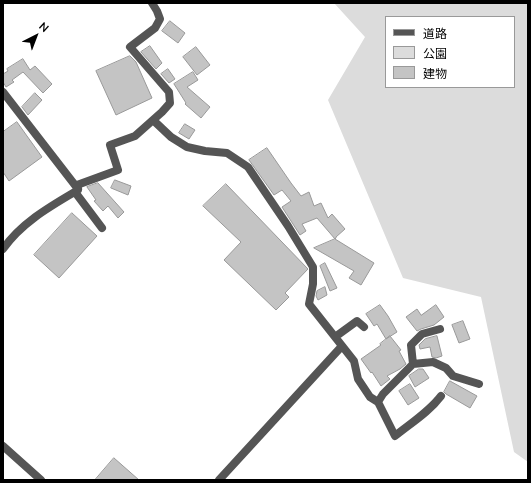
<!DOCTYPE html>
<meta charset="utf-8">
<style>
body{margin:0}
#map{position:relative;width:531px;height:483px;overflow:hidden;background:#fff;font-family:Mulish,"Noto Sans JP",sans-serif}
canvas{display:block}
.frame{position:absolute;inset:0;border:4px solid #000;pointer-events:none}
.legend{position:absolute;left:385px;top:16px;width:130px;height:72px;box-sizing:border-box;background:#fff;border:1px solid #999;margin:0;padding:5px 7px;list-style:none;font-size:12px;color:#000}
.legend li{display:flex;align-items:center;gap:8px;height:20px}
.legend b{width:20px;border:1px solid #999}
.north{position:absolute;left:16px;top:16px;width:40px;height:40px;-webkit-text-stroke:3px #fff;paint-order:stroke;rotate:42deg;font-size:11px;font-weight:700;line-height:16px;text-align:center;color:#000}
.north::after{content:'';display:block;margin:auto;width:14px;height:18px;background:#000;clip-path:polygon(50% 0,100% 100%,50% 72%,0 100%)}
</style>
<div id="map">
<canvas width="531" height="483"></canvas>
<div class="frame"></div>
<ul class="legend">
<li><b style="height:5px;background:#555"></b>道路</li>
<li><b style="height:11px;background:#dcdcdc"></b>公園</li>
<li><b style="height:11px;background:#c4c4c4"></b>建物</li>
</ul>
<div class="north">N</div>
</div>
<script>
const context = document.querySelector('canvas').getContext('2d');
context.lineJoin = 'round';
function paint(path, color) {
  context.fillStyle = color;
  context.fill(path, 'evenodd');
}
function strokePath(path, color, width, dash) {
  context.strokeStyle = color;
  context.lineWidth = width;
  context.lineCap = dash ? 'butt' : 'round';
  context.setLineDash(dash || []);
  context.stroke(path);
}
paint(new Path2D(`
 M334,3H528V462L514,452L481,297L403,278L328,100L365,37ZM386,17H514V87H386Z`), '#dcdcdc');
const building = new Path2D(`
 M170,21L185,33L178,43L162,31Z
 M150,46L162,63L156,69L141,52Z
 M196,47L210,65L197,75L183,57Z
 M130,56L136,62L152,98L116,115L96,71Z
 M23,59L30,70L35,66L52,84L43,93L23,72L12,80L14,82L6,87L3,82V74L8,71L7,69Z
 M168,69L175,79L169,83L161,74Z
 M193,72L198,80L187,87L210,107L201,118L185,104L186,103L174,84Z
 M35,93L42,100L28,115L22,107Z
 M17,122L42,157L9,181L3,172V132Z
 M185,124L195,130L189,139L179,133Z
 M267,148L291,183L301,196L309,192L314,206L321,203L328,218L332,214L345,229L336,237V238L335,239L317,218L302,224L306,231L300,235L282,207L291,201L282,190L274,195L249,160Z
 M115,180L131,186L128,195L111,188Z
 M98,183L124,212L118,218L108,206L103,211L94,201L96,200L87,187Z
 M226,184L308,269L285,293L289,297L276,310L224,260L241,242L203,206Z
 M72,213L97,236L59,278L34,255Z
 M335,239L374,263L361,285L349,278L354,271L314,248Z
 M325,263L337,288L330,291L320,266Z
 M325,287L327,295L318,300L316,296L317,291Z
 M380,305L388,316L397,332L386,339L377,324L374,326L366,314Z
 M436,305L444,317L434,325L421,329L417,331L406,317L417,309L421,315Z
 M463,321L470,339L459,343L452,325Z
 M390,336L401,350L399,351L406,364L400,369L387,376L390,379L381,386L372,372L371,373L361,359L381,345L380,344Z
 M437,336L442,356L436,358L432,357L430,347L420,349L419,345L425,339Z
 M419,369H423L429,378L415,387L409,376Z
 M450,381L477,396L470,408L446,394L444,392Z
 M410,384L419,398L408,405L399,391Z
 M114,458L139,480H95Z`);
paint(building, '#c4c4c4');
strokePath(building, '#999', 1);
strokePath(new Path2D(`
 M3,92L78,189
 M153,120L171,137L187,147L205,151L227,153L248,167L288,226L313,267V284L309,304L354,361L358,379L370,397L378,402L395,436C411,423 429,412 441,396
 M75,192L102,228
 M3,249C22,222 51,206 78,190L77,185L118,170L110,145L135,136L162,112L170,103L169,92L130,47L155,28L160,19L157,11L152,3
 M335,337L357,321L364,327
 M413,364L433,362L446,368L453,376L479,384
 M378,402L383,394L413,364L411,345L422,334L440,329
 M219,480L342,346`), '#555', 8);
strokePath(new Path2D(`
 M3,446L41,480`), '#555', 8);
</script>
